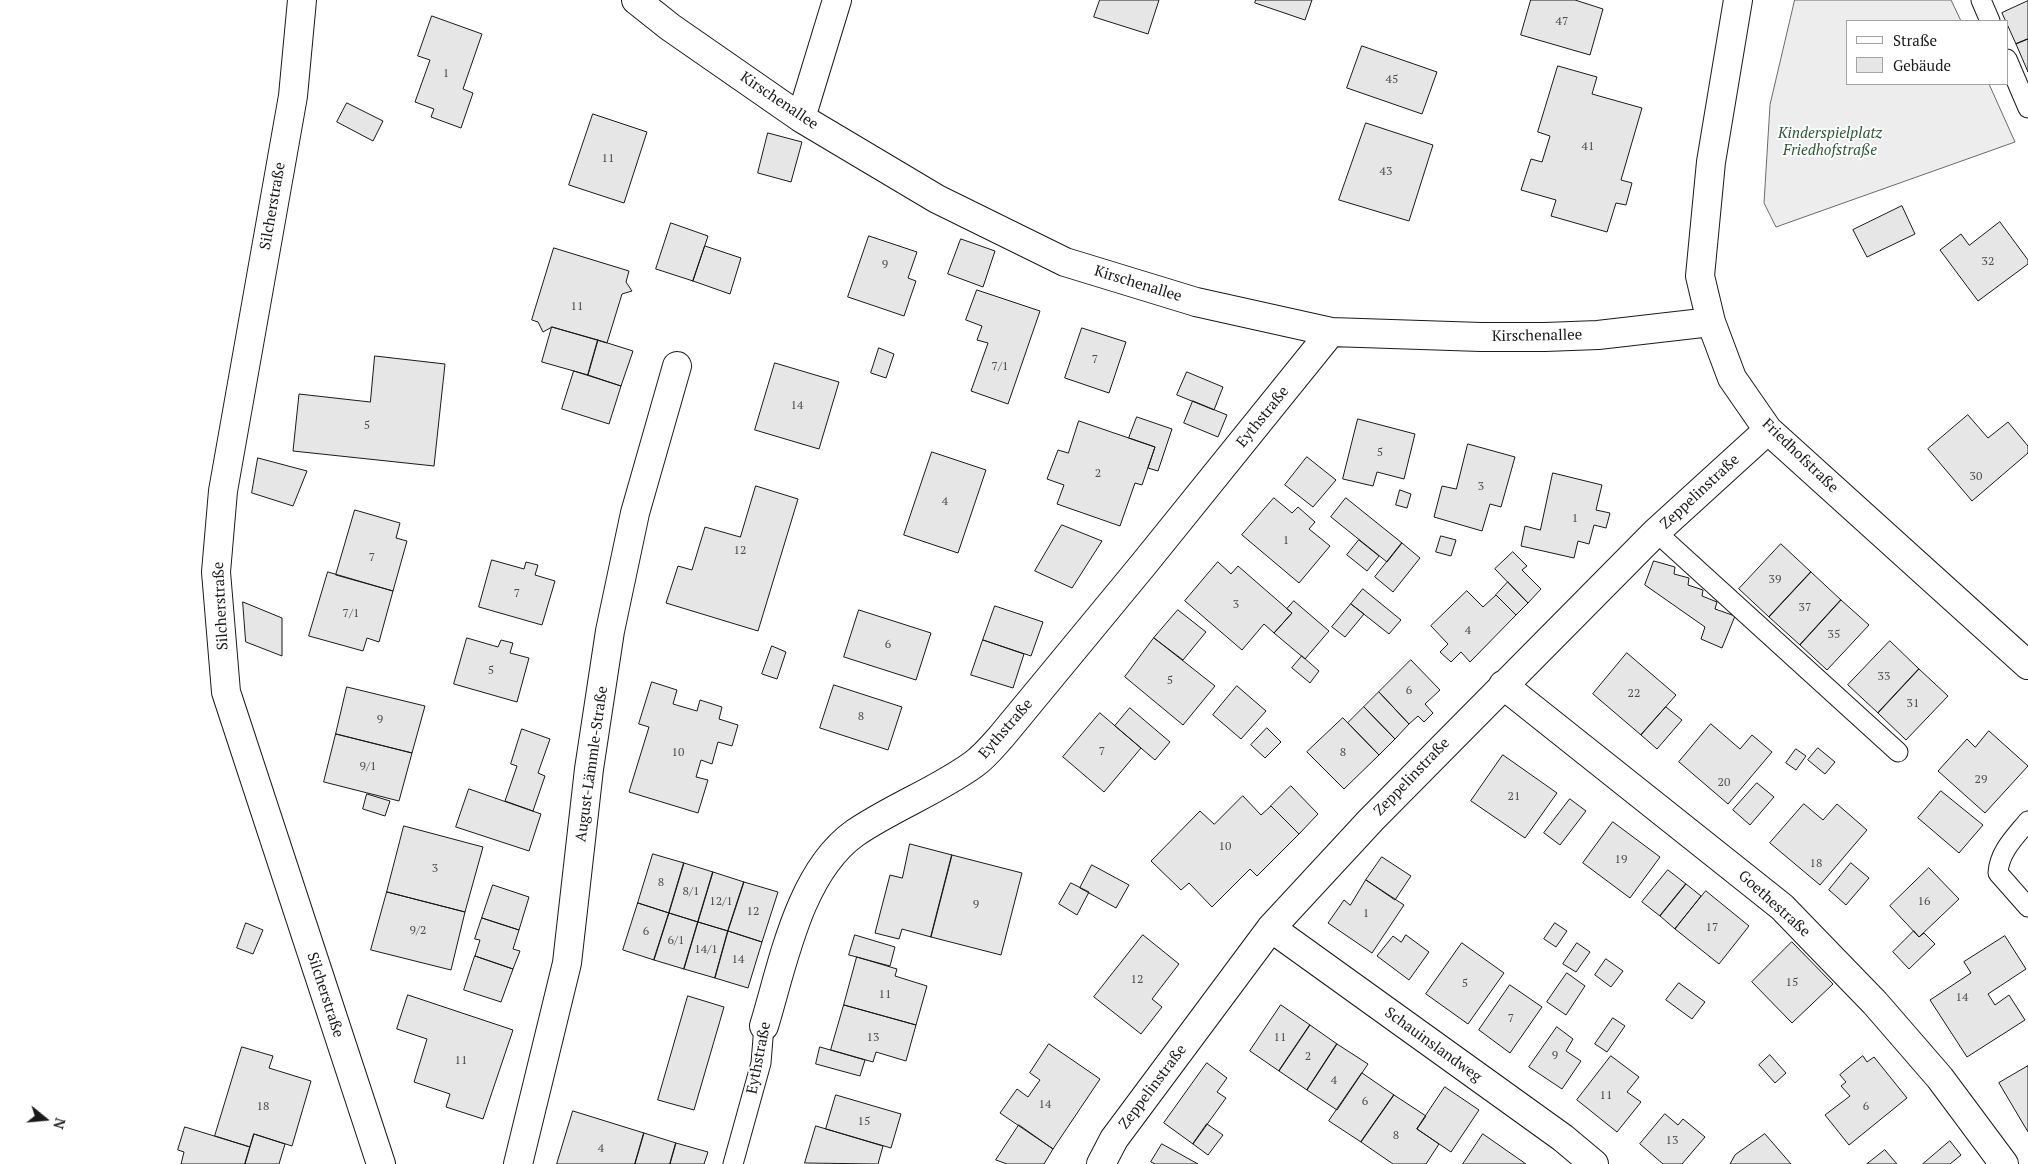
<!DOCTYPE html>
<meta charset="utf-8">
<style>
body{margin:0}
#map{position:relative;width:2028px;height:1164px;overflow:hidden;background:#fff;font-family:"PT Serif",serif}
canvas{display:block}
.legend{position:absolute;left:1846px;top:20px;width:162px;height:65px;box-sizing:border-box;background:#fff;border:1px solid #a3a3a3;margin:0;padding:6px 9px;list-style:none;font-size:15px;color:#1a1a1a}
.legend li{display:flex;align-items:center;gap:10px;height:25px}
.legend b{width:25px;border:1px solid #a3a3a3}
.north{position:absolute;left:20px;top:1094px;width:50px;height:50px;-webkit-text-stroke:4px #fff;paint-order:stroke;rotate:107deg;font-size:14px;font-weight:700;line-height:20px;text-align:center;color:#1a1a1a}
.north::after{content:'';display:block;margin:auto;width:18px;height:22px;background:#1a1a1a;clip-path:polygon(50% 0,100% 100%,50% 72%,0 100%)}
</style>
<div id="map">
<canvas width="2028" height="1164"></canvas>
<ul class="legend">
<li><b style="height:6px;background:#fff"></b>Straße</li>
<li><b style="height:14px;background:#e6e6e6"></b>Gebäude</li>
</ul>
<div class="north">N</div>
</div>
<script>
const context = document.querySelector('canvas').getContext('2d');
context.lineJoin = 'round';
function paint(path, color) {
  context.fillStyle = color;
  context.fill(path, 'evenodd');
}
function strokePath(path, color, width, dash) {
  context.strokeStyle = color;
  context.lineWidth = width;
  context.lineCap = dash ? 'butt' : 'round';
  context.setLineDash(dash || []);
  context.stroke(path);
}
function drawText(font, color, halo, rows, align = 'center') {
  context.font = font + ' "PT Serif",serif';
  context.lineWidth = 4;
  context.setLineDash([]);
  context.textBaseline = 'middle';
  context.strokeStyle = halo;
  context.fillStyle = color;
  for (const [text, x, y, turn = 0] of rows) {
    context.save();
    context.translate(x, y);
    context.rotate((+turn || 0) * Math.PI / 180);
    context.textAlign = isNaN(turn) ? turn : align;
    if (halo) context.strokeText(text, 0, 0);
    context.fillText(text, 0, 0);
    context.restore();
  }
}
const built = new Path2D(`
 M1795,0H1951L1961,21H1847V84H1989L2015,142L1776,227L1764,203L1770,105Z`);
paint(built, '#ededed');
strokePath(built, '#6a6a6a', 1);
const building = new Path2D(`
 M1100,0H1159L1148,34L1094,17Z
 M1256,0H1312L1305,20L1255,3Z
 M1531,0H1575L1603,9L1590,55L1521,35Z
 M2028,1V39L2016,44L2002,13Z
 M432,16L482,34L463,89L473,93L461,128L431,117L434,109L415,102L430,60L418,56Z
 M2028,39V72L2016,44Z
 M1362,46L1437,72L1422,114L1347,88Z
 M1558,66L1597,77L1592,94L1642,108L1621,180L1632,183L1626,205L1616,203L1607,232L1551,216L1556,200L1521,190L1531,159L1542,162L1550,136L1538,132Z
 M347,103L383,121L373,141L337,122Z
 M593,114L647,132L624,203L569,185Z
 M1366,123L1433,145L1409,221L1339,200Z
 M768,133L802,142L791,182L758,173Z
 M1902,206L1915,234L1867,257L1853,230Z
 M2000,222L2028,260V264L1978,301L1940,250L1961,234L1969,245Z
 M671,223L708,236L693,281L656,269Z
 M869,236L917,252L908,278L916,281L904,316L848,297Z
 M961,239L995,251L983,287L948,274Z
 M705,246L741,258L730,294L693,281Z
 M554,248L629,271L626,282L632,291L622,294L607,343L552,327L543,332L538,322L532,320Z
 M977,290L1040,311L1008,404L971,391L988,343L977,340L982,326L966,320Z
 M552,327L598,340L588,375L542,362Z
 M1082,328L1126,342L1109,393L1065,378Z
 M598,340L633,351L621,386L588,375Z
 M879,348L894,354L886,378L871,373Z
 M375,356L445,364L434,466L293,451L299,394L370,402Z
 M775,363L839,382L819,449L755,430Z
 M574,371L621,386L609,424L562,409Z
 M1187,372L1223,387L1214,410L1177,395Z
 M1193,401L1227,415L1218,437L1184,423Z
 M1968,415L1988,438L2008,422L2028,446V453L1972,501L1928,449Z
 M1137,417L1172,429L1158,471L1148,468L1155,447L1129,438Z
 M1358,419L1415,434L1404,479L1377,472L1373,486L1343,479Z
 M1079,421L1155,447L1142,485L1135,483L1120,526L1057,504L1064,485L1047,479L1058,450L1068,453Z
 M1468,444L1515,457L1501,507L1490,504L1482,531L1434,517L1442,486L1456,489Z
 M932,452L986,470L958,553L904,535Z
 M1307,457L1336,480L1313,507L1285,485Z
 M258,458L307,471L293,506L252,493Z
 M1553,473L1602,485L1596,510L1610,513L1606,528L1594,525L1589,544L1578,541L1574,558L1521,546L1525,526L1540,530Z
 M756,486L798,499L758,631L666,603L678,566L692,570L705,527L740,537Z
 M1400,490L1411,494L1407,508L1396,505Z
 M1274,498L1292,513L1298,507L1315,522L1309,529L1330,546L1299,583L1242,535Z
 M1346,498L1402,543L1387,562L1331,517Z
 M355,510L400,523L396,538L407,541L393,591L336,575Z
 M1062,525L1102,541L1072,588L1035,571Z
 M1441,536L1456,540L1451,556L1436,552Z
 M1359,540L1379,556L1367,571L1347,555Z
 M1402,543L1420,558L1393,592L1375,577Z
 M1781,544L1811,572L1769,617L1739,589Z
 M1513,552L1527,566L1522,570L1541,589L1528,603L1495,569Z
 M492,560L524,569L526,562L538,565L535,575L555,581L542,625L479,607Z
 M1654,561L1675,567L1674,574L1689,578L1688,585L1703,590L1702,596L1717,602L1715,609L1735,616L1722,648L1701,639L1705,627L1645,585Z
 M1218,562L1231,574L1238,566L1292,613L1274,633L1264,624L1242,650L1185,601Z
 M328,572L393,591L379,642L367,638L363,651L309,636Z
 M1811,572L1841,600L1800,645L1769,617Z
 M1508,582L1528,603L1516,615L1496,595Z
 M1363,589L1401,620L1389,634L1351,604Z
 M1467,591L1483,607L1496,595L1516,615L1470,662L1461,652L1451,662L1440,652L1448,644L1431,626Z
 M1841,600L1869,625L1827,670L1800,645Z
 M1294,601L1329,631L1305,659L1274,633L1292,613L1287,609Z
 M243,602L282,618V656L246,642Z
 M1351,604L1364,614L1345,637L1332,627Z
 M995,606L1043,622L1031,656L983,640Z
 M859,610L931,633L916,680L844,657Z
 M1178,610L1206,632L1183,660L1154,638Z
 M467,638L498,647L501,640L513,643L510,653L529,658L517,702L454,684Z
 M1154,638L1215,686L1183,725L1125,677Z
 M983,640L1024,654L1013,688L971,675Z
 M1890,641L1919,669L1878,713L1848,685Z
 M772,646L786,652L777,679L762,674Z
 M1627,653L1676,695L1641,735L1593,694Z
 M1302,656L1319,671L1310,683L1292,668Z
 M1411,660L1440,690L1425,704L1433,713L1424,722L1418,716L1409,724L1379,692Z
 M1919,669L1948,696L1906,740L1878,713Z
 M652,682L677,690L673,704L697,711L700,700L722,707L719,719L738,725L732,746L718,742L712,764L701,760L696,777L708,780L698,813L629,792L649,727L639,724Z
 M834,685L902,707L888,750L820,728Z
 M1237,686L1266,711L1241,739L1213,715Z
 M347,687L425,706L412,753L336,734Z
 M1379,692L1409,724L1395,739L1364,707Z
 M1364,707L1395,739L1379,755L1348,723Z
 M1666,707L1682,720L1657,749L1641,735Z
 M1130,708L1170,742L1155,760L1115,726Z
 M1100,713L1141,748L1104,792L1063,757Z
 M1343,718L1379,755L1344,789L1307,752Z
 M1711,724L1740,749L1752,735L1772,752L1728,804L1679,762Z
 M1267,728L1281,742L1265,758L1251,745Z
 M522,729L550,739L538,773L545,776L533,811L505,801L517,766L511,764Z
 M1989,731L2028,766L1985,813L1938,771L1967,739L1975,747Z
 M336,734L412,753L399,801L324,782Z
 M1818,748L1835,762L1825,774L1808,760Z
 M1796,749L1806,756L1796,770L1786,763Z
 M1503,755L1557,793L1525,838L1471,801Z
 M1757,783L1774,797L1750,825L1733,810Z
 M1291,786L1318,814L1299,834L1271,806Z
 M469,789L541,814L529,851L456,827Z
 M1941,791L1983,825L1959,853L1918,818Z
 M367,794L390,801L385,816L363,809Z
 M1243,796L1261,815L1271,806L1299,834L1257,876L1250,869L1212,907L1189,883L1181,890L1151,861L1200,811L1214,824Z
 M1570,799L1586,811L1560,845L1544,833Z
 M1804,804L1823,820L1837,804L1867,830L1820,885L1770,843Z
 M1613,822L1660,857L1630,898L1583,863Z
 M404,826L483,847L465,912L387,892Z
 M910,844L952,855L931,937L902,929L899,939L875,933L890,875L902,878Z
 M653,854L684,863L669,913L638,903Z
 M952,855L1022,873L1001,955L931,937Z
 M1382,857L1411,876L1395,900L1366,880Z
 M684,863L713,872L698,922L669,913Z
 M1851,863L1869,878L1846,905L1829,890Z
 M1092,865L1129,885L1116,908L1080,888Z
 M1929,868L1959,899L1919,937L1890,906Z
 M1668,870L1686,884L1660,916L1642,902Z
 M713,872L744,882L728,931L698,922Z
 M1366,880L1404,905L1372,953L1328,923L1344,900L1350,905Z
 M744,882L778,892L762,942L728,931Z
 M1071,883L1089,892L1077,915L1059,904Z
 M1686,884L1701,896L1675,929L1660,916Z
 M493,885L529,897L519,930L482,918Z
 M1706,891L1749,926L1719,964L1675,929Z
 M387,892L465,912L451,970L371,950Z
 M638,903L669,913L654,960L623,950Z
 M669,913L698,922L684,969L654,960Z
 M482,918L519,930L513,949L520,951L513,969L475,956L480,940L475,939Z
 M698,922L728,931L715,978L684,969Z
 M246,923L263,930L253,954L237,948Z
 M1555,923L1567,931L1556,947L1544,939Z
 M728,931L762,942L748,988L715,978Z
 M1914,931L1919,937L1924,933L1935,944L1909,969L1893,952Z
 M855,935L895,947L890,966L849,955Z
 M1143,935L1179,964L1152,999L1162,1007L1141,1034L1094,997Z
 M1406,935L1429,952L1409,980L1377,956L1393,936L1401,942Z
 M2005,936L2026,969L1988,994L1995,1005L2009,995L2025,1020L1967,1057L1930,1000L1971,973L1964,962Z
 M1792,942L1833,984L1792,1023L1752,982Z
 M1462,943L1504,973L1468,1024L1426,994Z
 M1577,943L1590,952L1576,972L1563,964Z
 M475,956L513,969L501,1002L464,990Z
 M857,957L897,969L895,976L927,986L916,1025L844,1005Z
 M1606,959L1623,971L1611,987L1595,975Z
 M1567,973L1585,986L1566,1015L1547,1002Z
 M1679,983L1705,1002L1692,1019L1666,1000Z
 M1510,985L1542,1007L1510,1053L1479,1030Z
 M408,995L513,1030L483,1119L446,1107L450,1094L414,1082L427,1039L397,1029Z
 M688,996L724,1007L694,1110L658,1100Z
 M844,1005L916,1025L906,1061L876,1052L873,1062L831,1050Z
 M1281,1005L1310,1025L1279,1071L1250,1051Z
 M1613,1018L1625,1026L1607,1052L1595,1044Z
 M1310,1025L1337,1044L1307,1090L1279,1071Z
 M1557,1027L1573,1039L1566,1051L1581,1061L1562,1089L1529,1067Z
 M1049,1044L1100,1079L1053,1149L1000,1113L1017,1089L1028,1097L1040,1080L1030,1073Z
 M1337,1044L1368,1064L1337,1110L1307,1090Z
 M242,1047L273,1056L269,1068L311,1081L292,1146L254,1134L250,1147L215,1136Z
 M820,1047L865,1060L860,1076L816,1064Z
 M1770,1055L1786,1073L1775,1083L1759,1065Z
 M1611,1056L1639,1077L1627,1092L1641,1102L1617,1132L1577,1100Z
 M1863,1056L1867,1062L1874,1057L1907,1098L1849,1145L1825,1115L1850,1096L1841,1086L1846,1082L1840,1075Z
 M1207,1063L1227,1078L1217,1092L1226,1098L1193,1144L1164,1123Z
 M2028,1066V1132L1999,1083Z
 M1362,1073L1394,1095L1361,1142L1329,1121Z
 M1445,1087L1479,1110L1451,1152L1417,1129Z
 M836,1095L901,1114L891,1148L826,1129Z
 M1394,1095L1426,1116L1417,1129L1439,1144L1426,1164H1393L1361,1142Z
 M573,1111L644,1133L635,1164H557Z
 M1665,1114L1678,1125L1683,1119L1705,1137L1682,1164H1663L1640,1144Z
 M1207,1124L1223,1135L1208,1155L1193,1144Z
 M1019,1125L1053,1149L1044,1164H1007L996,1160Z
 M816,1126L883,1146L878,1164L805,1163Z
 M185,1127L250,1147L245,1164H181L184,1152L178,1150Z
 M644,1133L676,1143L670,1164H635Z
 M254,1134L285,1144L279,1164H245Z
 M1483,1134L1526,1164H1463Z
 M1765,1134L1791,1164H1730L1735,1155Z
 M1950,1141L1961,1155L1950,1164H1923Z
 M676,1143L708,1152L704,1164H670Z
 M1162,1144L1198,1164H1155L1151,1162Z
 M1885,1150L1897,1164H1867Z`);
paint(building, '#e6e6e6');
strokePath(building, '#1a1a1a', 1);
const lane = new Path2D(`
 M1981,0L1990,21
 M2007,59L2028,108
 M1656,532L1898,752
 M2028,821C2015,837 1999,852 1998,873L2028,907
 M733,1164L761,1063L764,1026`);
const street = new Path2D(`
 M302,0L293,96L223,491L216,572L226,692L381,1164
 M636,0L670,27L801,118L937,199L1065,262L1196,302L1331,332L1481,337H1545L1598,335L1711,322
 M1738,0L1711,162L1700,276L1711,322L1732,378L1768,430L2028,665
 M801,118L837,0
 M1503,685L1782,907L1875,1003L1940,1078L2004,1164
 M1271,928L1563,1138L1594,1164
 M764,1026C783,964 799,873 855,833C893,807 937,791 974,764C984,757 993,746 1001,737L1143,565L1331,332
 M518,1164L567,963L589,769L610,631L635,513L677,366
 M1101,1164L1114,1139L1271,928L1371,820L1656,532L1768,430`);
strokePath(lane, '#1a1a1a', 21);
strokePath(street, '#1a1a1a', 30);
strokePath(lane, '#fff', 19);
strokePath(street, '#fff', 28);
drawText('12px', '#4d4d4d', null, [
 ["47",1562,22],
 ["1",446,74],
 ["45",1392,80],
 ["41",1588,147],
 ["11",608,159],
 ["43",1386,172],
 ["32",1988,262],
 ["9",885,265],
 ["11",577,307],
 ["7",1095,360],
 ["7/1",1000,367],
 ["14",797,406],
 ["5",367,426],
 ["5",1380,453],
 ["2",1098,474],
 ["30",1976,477],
 ["3",1481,487],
 ["4",945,502],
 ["1",1575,519],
 ["1",1286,541],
 ["12",740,551],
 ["7",372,558],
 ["39",1775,580],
 ["7",517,594],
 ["3",1236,605],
 ["37",1805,608],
 ["7/1",351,614],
 ["4",1468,631],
 ["35",1834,635],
 ["6",888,645],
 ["5",491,671],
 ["33",1884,677],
 ["5",1170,681],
 ["6",1409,691],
 ["22",1634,694],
 ["31",1913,704],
 ["8",861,717],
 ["9",380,720],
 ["7",1102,752],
 ["10",678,753],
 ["8",1343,753],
 ["9/1",368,767],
 ["29",1981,780],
 ["20",1724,783],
 ["21",1514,797],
 ["10",1225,847],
 ["19",1621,860],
 ["18",1816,864],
 ["3",435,869],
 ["8",661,883],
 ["8/1",691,892],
 ["12/1",721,902],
 ["16",1924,902],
 ["9",976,905],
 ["12",753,912],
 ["1",1366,914],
 ["17",1712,928],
 ["9/2",418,931],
 ["6",646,932],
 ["6/1",676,941],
 ["14/1",706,950],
 ["14",738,960],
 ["12",1137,980],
 ["15",1792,983],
 ["5",1465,984],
 ["11",885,995],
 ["14",1962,998],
 ["7",1511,1019],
 ["13",873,1038],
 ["11",1280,1038],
 ["9",1555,1056],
 ["2",1308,1057],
 ["11",461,1061],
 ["4",1334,1081],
 ["11",1606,1096],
 ["6",1365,1102],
 ["14",1045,1105],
 ["18",263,1107],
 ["6",1866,1107],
 ["15",864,1122],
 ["8",1396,1136],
 ["13",1672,1141],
 ["4",601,1149]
]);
drawText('15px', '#1a1a1a', '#fff', [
 ["Kirschenallee",779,101,34],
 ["Silcherstraße",273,206,-80],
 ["Kirschenallee",1138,284,17],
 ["Kirschenallee",1537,336,-1],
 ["Eythstraße",1263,417,-51],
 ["Friedhofstraße",1800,456,44],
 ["Zeppelinstraße",1700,492,-43],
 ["Silcherstraße",221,606,-93],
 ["Eythstraße",1006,729,-49],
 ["August-Lämmle-Straße",592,764,-82],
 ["Zeppelinstraße",1412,777,-46],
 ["Goethestraße",1774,904,42],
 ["Silcherstraße",325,995,72],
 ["Schauinslandweg",1433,1045,36],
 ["Eythstraße",759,1058,-79],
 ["Zeppelinstraße",1153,1087,-53]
]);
drawText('italic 15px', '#2b5a34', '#fff', [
 ["Kinderspielplatz",1830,134],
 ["Friedhofstraße",1830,151]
]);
</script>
